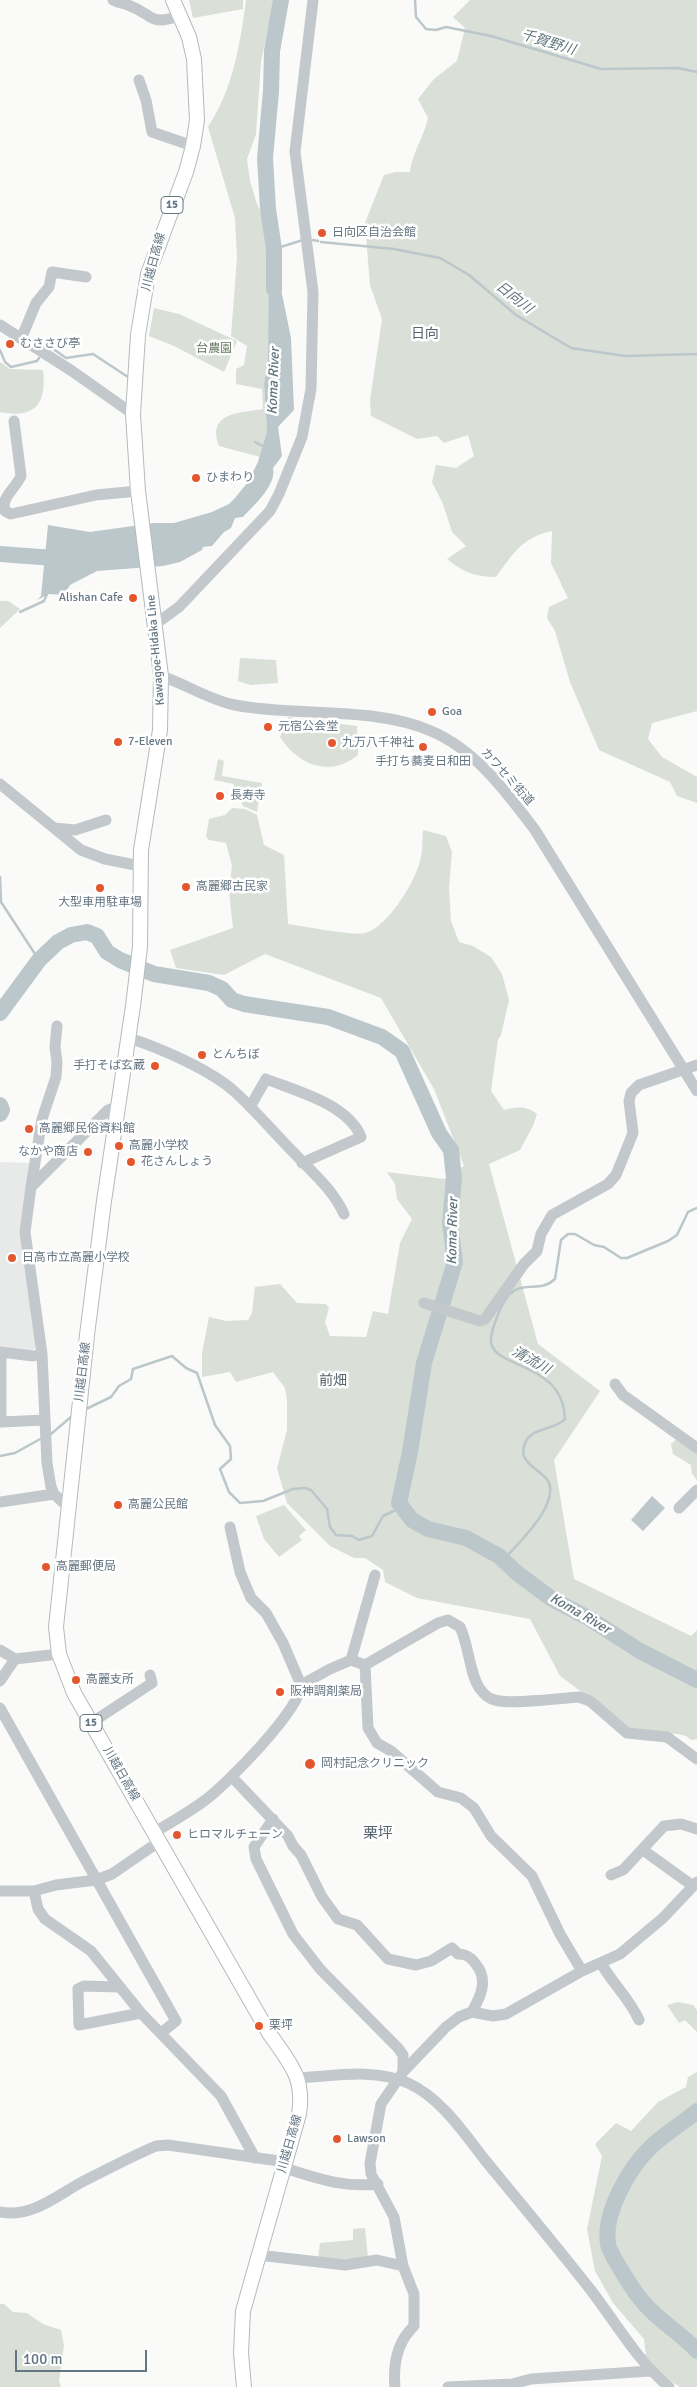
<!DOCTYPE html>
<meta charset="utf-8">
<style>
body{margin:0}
#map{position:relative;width:697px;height:2387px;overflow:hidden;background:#fafaf8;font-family:Signika,sans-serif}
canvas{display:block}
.scale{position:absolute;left:15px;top:2350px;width:132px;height:22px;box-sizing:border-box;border:2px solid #657683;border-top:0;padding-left:6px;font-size:15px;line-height:18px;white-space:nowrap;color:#657683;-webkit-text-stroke:4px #fff;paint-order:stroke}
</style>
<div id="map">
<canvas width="697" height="2387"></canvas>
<div class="scale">100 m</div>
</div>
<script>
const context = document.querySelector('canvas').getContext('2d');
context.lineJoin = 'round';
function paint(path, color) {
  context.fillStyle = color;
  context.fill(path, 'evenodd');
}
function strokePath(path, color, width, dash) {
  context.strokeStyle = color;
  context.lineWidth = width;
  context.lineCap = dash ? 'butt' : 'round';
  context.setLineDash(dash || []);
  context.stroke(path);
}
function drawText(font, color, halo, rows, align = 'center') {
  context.font = font + ' Signika,"Noto Sans JP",sans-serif';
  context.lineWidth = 5;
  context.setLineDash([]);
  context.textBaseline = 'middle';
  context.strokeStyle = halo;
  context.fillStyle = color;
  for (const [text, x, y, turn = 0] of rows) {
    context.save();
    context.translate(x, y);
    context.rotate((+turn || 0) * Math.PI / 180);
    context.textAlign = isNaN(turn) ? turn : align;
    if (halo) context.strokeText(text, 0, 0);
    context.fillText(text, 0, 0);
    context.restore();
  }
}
paint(new Path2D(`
 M0,1162L31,1163L22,1231L37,1347L30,1352L0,1348Z`), '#e8e9e9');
paint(new Path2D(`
 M189,0H243V9L193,18Z
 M246,0H274L261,62L256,134L247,159L250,181L257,204L267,225L270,307L268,361L264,384L267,431L260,457L219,446C206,411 243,413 263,409L262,389L236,384V369L244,365L247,346L231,336L237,258L235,218L208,127C233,89 240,45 246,0Z
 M470,0H697V711L652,723L648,739L662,757L697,777V803L677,796L670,782L599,750L570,682L555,631L547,618L549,607L568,598L551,563L552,531C522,537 513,554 496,577C475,577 463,572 447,559L466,546L452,532L443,504L432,482L436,465L456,468L474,456L468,435L444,443L437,436L417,439L371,416L370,400L382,319L370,285L365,223L384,175L395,172H410C412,153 424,137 428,118L418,99L434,79L457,61L465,28L453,17Z
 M154,308L179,314L237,341L224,372L174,346L149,336Z
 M0,362L10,369L43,370C47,404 35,419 0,412Z
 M0,601H8L20,609L0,628Z
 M240,658L276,660L278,683L251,685L238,681Z
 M288,717L357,726L358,755C330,778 298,765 280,737Z
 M218,759L224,761L222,776L262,783L257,812L243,806L240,800L232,798L234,784L214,780Z
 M232,808L245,809L257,815L264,845L284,855L288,924C304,926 351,936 365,933C387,928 415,882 420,861C423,852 422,840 423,830L446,836L452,852L449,888L451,921L459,942L473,946L491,957L502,974L509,1000L501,1035L498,1040L491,1091L504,1110C516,1107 526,1105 537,1114L533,1126L520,1150L489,1164L538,1344L600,1391L554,1460L574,1579L691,1636L697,1630V1739L691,1740L686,1736L678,1734L629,1732L591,1699L560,1676L530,1619L417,1598L385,1582L383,1570L365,1558H354L330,1546L287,1503L277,1468L287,1430V1400L285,1388L273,1372L236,1382L230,1372L202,1377V1353L209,1317L226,1321L248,1320L252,1313L255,1287L280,1284L297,1303L326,1304L329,1308L325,1322L330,1336L366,1337L373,1311L388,1314L400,1243L412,1219L397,1199L395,1184L387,1172L444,1179L464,1166L434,1089L381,998L265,954L224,975L176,968L170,950L233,928L229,891L232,866L226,843L209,840L206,837L209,819L225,815Z
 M679,1437L697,1452V1480L692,1474L691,1465L673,1454L671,1444Z
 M284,1505L306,1530L299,1536L302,1540L279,1557L264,1539L256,1516Z
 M678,2002L693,2005L697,2010V2032L685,2020L679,2023L667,2005Z
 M697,2072V2387H680L662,2375L646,2356L644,2339L613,2303L595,2271L587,2229L602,2156L595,2144L616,2123L631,2131L658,2102L686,2087L688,2077Z
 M365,2228L368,2258L348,2262L318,2258L320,2243L353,2240V2229Z
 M0,2304H4L13,2312L27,2313L43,2324L61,2330L64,2346L59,2381L61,2387H0Z`), '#dadfd7');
paint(new Path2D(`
 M276,265L291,338L294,410L278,427L282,456L273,468C277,485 253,506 243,517L235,518L231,528L224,532L212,546L203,547L202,550L180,562L163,566L97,571L70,585L64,595L49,594L37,600L41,596L48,525L90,532L154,523H174L212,512L229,504L235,498L248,482L258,462L267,431L264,384L268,361L269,272Z
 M652,1496L665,1508L643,1531L631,1520Z`), '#bbc7cb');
strokePath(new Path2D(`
 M415,0L416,17L426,29L436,30L446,27L491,36L601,69L678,68L697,72
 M313,240L318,241
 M321,242L394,249L440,258L469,275L516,315L571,348L625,356L697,354
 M274,249L303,240
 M45,343L66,358L93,354L128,377
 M0,350L5,362L11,367L37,361L39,358
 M255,442L267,448
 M20,612L44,601L47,594
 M0,877L1,902L39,960
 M0,1010H1
 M86,1409L111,1397L119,1386L131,1379L133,1369L172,1356L186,1368L197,1373L215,1425L230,1446L231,1459L220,1469L229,1492L240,1503L263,1501L293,1489L305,1488L311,1490L327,1509L330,1527L336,1535L352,1536L359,1540L372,1536L383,1516L402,1507
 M51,1434L72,1416
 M0,1456L15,1453L42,1438
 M503,1560C518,1544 553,1511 550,1487C549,1470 513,1466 526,1441C534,1427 555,1430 565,1419C563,1359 489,1370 491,1339C491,1332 495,1323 497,1317C514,1269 535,1298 555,1279L561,1240L568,1234H575L594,1245L604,1247L621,1258H627L668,1241L677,1235L688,1212L697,1208`), '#bbc7cb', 2.5);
strokePath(new Path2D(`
 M274,289V249L268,209L265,158L271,91L272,51L281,0
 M0,554L67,559
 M0,1013L39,960L58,942L71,935L87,932L97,936L107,952L120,960L154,974L209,983L222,989L232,1000L244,1004L328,1017L382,1037L402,1051L439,1133L451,1150L454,1178L450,1223L455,1262L424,1363L410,1452L399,1503L412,1520L428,1529L466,1538L499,1556L517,1573L552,1599L590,1619L640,1651L697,1680
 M0,1105L2,1110L0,1114
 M697,2111C683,2123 666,2133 652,2146C630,2166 603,2213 608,2244C609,2252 633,2290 639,2297C655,2319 679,2331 697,2351`), '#bbc7cb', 16);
const major = new Path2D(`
 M173,0L189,37L194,59L197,120L193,146L186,172L148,274L138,335L133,414L138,491L161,676L160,730L141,850L140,947L133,1006L104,1201L87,1335L56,1627L59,1654L74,1693L269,2033C289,2062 305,2077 299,2114L243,2311L241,2353L244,2387`);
strokePath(major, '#b5babe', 16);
strokePath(new Path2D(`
 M113,0C118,3 123,3 128,5C156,15 146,26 181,16
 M139,80L146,100L152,132L193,146
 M0,325L72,371L133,414
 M21,339L36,303L49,287L52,272L86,277
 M14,421L21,476C16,488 0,498 5,511L11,514L96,495L138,491
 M154,625L179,607L270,511L279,494L302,437L311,389L313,292L295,152L313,0
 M161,676C186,684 209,700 235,705C296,717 374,706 431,731C476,750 507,793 535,830L697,1091
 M0,784L81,850L105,859L140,866
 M54,828L75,830L106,820
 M129,1038C160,1048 211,1070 235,1092C256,1111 275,1134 296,1155C314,1174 333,1190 344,1214
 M250,1107L266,1079C296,1091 348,1104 361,1137L302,1163
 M31,1187L42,1119L56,1077L57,1062L55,1047L57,1026
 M424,1303L480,1321L485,1319L524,1264L537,1251L541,1234L552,1215L608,1184L616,1175L633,1133L629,1101L631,1093L639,1085L697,1065
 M0,1352L33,1356L42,1354
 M1,1352V1422L45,1420
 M615,1384L623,1395L697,1448
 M0,1502L54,1494
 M68,1507L54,1494L51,1487L47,1463L42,1354L25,1232L31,1187L108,1110L120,1105
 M679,1508L697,1490
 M230,1527L240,1572L251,1598L266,1613L283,1643L301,1685
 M0,1650L15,1659L59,1654
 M351,1660L375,1575
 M365,1665L368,1728L377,1743L391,1751L438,1792L461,1798L474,1808L491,1836L532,1876L560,1934L582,1971
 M0,1681L15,1659
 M0,1708L176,2021L161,2033
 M91,1723L152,1683L150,1675
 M232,1777L288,1836L293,1846L301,1855L322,1897L338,1919L357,1925L388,1959L416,1965L431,1961L452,1948L458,1954C465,1954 470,1956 475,1963C489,1979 481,1996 472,2012
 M273,1819L254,1847L256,1859L293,1934L320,1969L398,2048L403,2055V2072
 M155,1832C171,1822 188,1813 204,1801C225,1786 301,1709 301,1685L330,1669L351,1660L365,1665L438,1623L448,1620L460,1627C469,1645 469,1673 480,1689C483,1693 489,1699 495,1700C509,1705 562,1698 579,1697L590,1701L627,1733L667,1737L697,1759
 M643,1850L693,1886
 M611,1875L623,1870L664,1826L681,1824L697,1829
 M0,1891H34L56,1885L96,1880L112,1874L160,1841
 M34,1891L38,1909L45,1919L91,1951L141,2013L221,2096L255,2158
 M601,1963C612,1983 630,1999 639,2020
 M119,1987L84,1986L78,1989L79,2025L141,2013
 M299,2078C335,2076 373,2068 408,2083C441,2098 463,2132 485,2160C521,2204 558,2248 593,2293C618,2326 637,2360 669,2387
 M284,2168C318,2178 342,2188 378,2184
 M0,2212C32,2218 56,2196 82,2182C106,2170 130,2157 156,2146L168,2145L286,2162
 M258,2255L345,2265L377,2260L403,2266
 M395,2387C393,2365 397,2342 414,2326V2294L403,2266L394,2217L371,2174L370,2163L381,2104L403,2072L446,2027L459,2017L472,2012L493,2016L506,2014L582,1971L620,1954L663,1918L697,1882
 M448,2387L512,2384L531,2379L650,2371`), '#c3c8cc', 11);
strokePath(major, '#fff', 14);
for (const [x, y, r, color] of [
 [322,233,5,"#e4572e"],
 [10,344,5,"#e4572e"],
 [196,478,5,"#e4572e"],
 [133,598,5,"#e4572e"],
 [432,712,5,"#e4572e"],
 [268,727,5,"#e4572e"],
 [118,742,5,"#e4572e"],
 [332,743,5,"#e4572e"],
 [423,747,5,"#e4572e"],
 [220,796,5,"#e4572e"],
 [186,887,5,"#e4572e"],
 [100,888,5,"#e4572e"],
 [202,1055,5,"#e4572e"],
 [155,1066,5,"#e4572e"],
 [29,1129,5,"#e4572e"],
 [119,1146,5,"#e4572e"],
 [88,1152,5,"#e4572e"],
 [131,1162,5,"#e4572e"],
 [12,1258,5,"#e4572e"],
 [118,1505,5,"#e4572e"],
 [46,1567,5,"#e4572e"],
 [76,1680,5,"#e4572e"],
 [280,1692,5,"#e4572e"],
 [310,1764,6,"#e4572e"],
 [177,1835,5,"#e4572e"],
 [259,2026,5,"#e4572e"],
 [337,2139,5,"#e4572e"]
]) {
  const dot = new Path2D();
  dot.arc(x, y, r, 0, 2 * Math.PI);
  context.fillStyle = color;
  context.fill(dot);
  strokePath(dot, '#fff', 2);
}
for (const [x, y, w] of [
 [172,205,22],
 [91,1723,22]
]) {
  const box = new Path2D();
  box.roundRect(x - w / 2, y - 8.5, w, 17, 4);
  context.fillStyle = '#fff';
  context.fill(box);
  strokePath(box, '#657683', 1);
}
drawText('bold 11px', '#657683', null, [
 ["15",172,205],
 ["15",91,1723]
]);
drawText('12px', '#657683', '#fff', [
 ["日向区自治会館",332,233],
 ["むささび亭",20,344],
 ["ひまわり",206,478],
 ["Alishan Cafe",123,598,"right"],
 ["Goa",442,712],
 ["元宿公会堂",278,727],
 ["7-Eleven",128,742],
 ["九万八千神社",342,743],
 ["手打ち蕎麦日和田",423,762,"center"],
 ["長寿寺",230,796],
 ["高麗郷古民家",196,887],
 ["大型車用駐車場",100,903,"center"],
 ["とんちぼ",212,1055],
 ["手打そば玄蔵",145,1066,"right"],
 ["高麗郷民俗資料館",39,1129],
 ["高麗小学校",129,1146],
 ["なかや商店",78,1152,"right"],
 ["花さんしょう",141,1162],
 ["日高市立高麗小学校",22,1258],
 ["高麗公民館",128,1505],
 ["高麗郵便局",56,1567],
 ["高麗支所",86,1680],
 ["阪神調剤薬局",290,1692],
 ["岡村記念クリニック",321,1764],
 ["ヒロマルチェーン",187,1835],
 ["栗坪",269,2026],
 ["Lawson",347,2139]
], 'left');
drawText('12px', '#657683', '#fff', [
 ["川越日高線",154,262,-75],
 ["Kawagoe-Hidaka Line",156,650,-95],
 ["カワセミ街道",507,777,48],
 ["川越日高線",83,1372,-83],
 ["川越日高線",121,1774,60],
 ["川越日高線",290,2144,-74]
]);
drawText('12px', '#687a64', '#fff', [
 ["台農園",214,349]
]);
drawText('italic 14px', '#60757c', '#fff', [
 ["千賀野川",548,43,17],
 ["日向川",514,298,38],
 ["Koma River",274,381,-88],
 ["Koma River",453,1231,-89],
 ["清流川",531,1361,29],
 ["Koma River",580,1614,30]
]);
drawText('14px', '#57646e', '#fff', [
 ["日向",425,334],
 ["前畑",333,1381]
]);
drawText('15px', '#57646e', '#fff', [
 ["栗坪",378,1834]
]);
</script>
